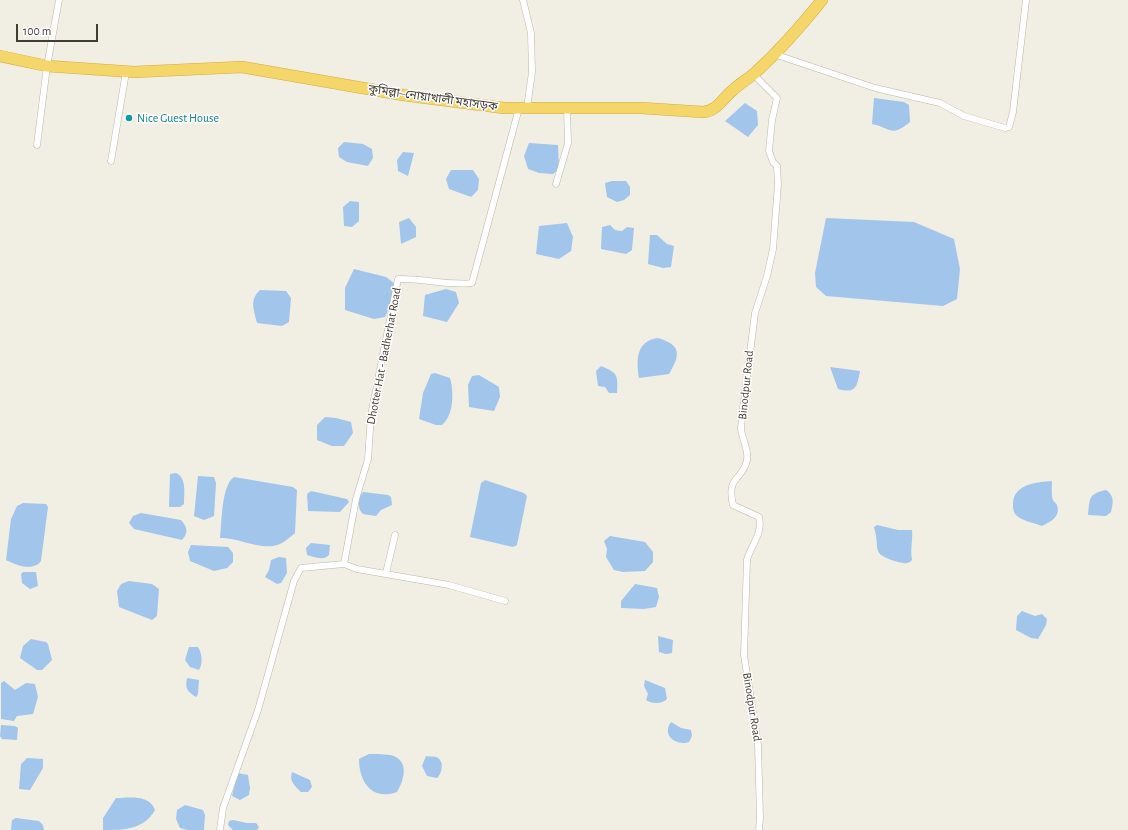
<!DOCTYPE html>
<meta charset="utf-8">
<style>
body{margin:0}
#map{position:relative;width:1128px;height:830px;overflow:hidden;background:#f1eee4;font-family:"Alegreya Sans",sans-serif}
canvas{display:block}
.scale{position:absolute;left:16px;top:24px;width:82px;height:18px;box-sizing:border-box;border:2px solid #423e34;border-top:0;padding-left:5px;font-size:12px;line-height:14px;white-space:nowrap;color:#423e34;-webkit-text-stroke:3px #fff;paint-order:stroke}
</style>
<div id="map">
<canvas width="1128" height="830"></canvas>
<div class="scale">100 m</div>
</div>
<script>
const context = document.querySelector('canvas').getContext('2d');
context.lineJoin = 'round';
function paint(path, color) {
  context.fillStyle = color;
  context.fill(path, 'evenodd');
}
function strokePath(path, color, width, dash) {
  context.strokeStyle = color;
  context.lineWidth = width;
  context.lineCap = dash ? 'butt' : 'round';
  context.setLineDash(dash || []);
  context.stroke(path);
}
function drawText(font, color, halo, rows, align = 'center') {
  context.font = font + ' "Alegreya Sans","Noto Sans Bengali",sans-serif';
  context.lineWidth = 3;
  context.setLineDash([]);
  context.textBaseline = 'middle';
  context.strokeStyle = halo;
  context.fillStyle = color;
  for (const [text, x, y, turn = 0] of rows) {
    context.save();
    context.translate(x, y);
    context.rotate((+turn || 0) * Math.PI / 180);
    context.textAlign = isNaN(turn) ? turn : align;
    if (halo) context.strokeText(text, 0, 0);
    context.fillText(text, 0, 0);
    context.restore();
  }
}
paint(new Path2D(`
 M874,98L904,102L909,105L910,122C890,138 892,128 872,124Z
 M745,103L757,111L758,125L748,137L725,121Z
 M344,142L363,144L372,149L373,158L368,166L347,162L339,157L338,148Z
 M529,143L558,145L559,169L553,174L539,173L528,169L524,156Z
 M403,152L414,153L408,176L398,171L397,160Z
 M451,170H473L479,179L478,190L471,197L449,189L446,179Z
 M612,181H626L630,187V195L624,200L617,202L607,197L605,183Z
 M350,201L359,202V221L352,227L344,226L343,207Z
 M409,218L416,227V237L401,244L399,222Z
 M826,218L914,222L954,239L960,269L957,299L943,306L826,296L816,287L815,273Z
 M567,223L573,237L571,251L559,259L536,254L539,226Z
 M610,225L615,230L622,231L627,227L634,228L632,250L626,254L601,249L602,227Z
 M650,235H657L667,244L674,246L671,267L663,268L648,264Z
 M354,269L386,277L395,284V295L385,317L374,319L345,310V288Z
 M446,289L456,292L459,303L447,322L423,316L425,295Z
 M260,290L286,291L291,298L289,322L282,326L257,323C254,310 249,300 260,290Z
 M658,338C681,345 681,354 669,374L639,378C636,360 636,341 658,338Z
 M601,366C618,373 618,375 617,393H609L605,387L598,386L596,371Z
 M830,367L860,371C857,387 856,394 838,389Z
 M435,373L450,378C454,392 454,415 442,425H436L419,419L423,393L431,374Z
 M479,375L499,387L500,397L494,411L469,407L468,385L472,376Z
 M325,417L336,418L351,422L353,433L344,446H332L317,440V425Z
 M176,473C187,478 184,493 184,504L180,507H169L170,474Z
 M198,476L214,477L216,483L214,516L204,520L194,516Z
 M234,477L293,487L297,490L295,533C289,538 282,545 273,546C256,548 238,538 220,538C222,523 221,486 234,477Z
 M485,480L524,493L527,496L517,545L513,547L470,537L481,483Z
 M1052,481C1052,486 1051,495 1053,500C1054,502 1056,503 1057,505C1061,517 1050,522 1042,526C1035,523 1021,521 1016,515C1013,511 1013,508 1013,503C1014,484 1037,482 1052,481Z
 M1106,490C1115,496 1113,503 1111,512L1106,516L1088,515C1090,498 1088,494 1106,490Z
 M311,491L347,499L349,502L340,512L308,511L307,494Z
 M363,492L388,495L391,497L392,505L381,510L376,516L363,514C357,509 358,498 363,492Z
 M23,503L46,504L48,507L41,561C33,572 16,565 6,560L11,519L17,506Z
 M141,513L181,520C187,527 189,532 182,540L134,529L129,523L133,516Z
 M877,525L898,530H912C913,540 910,549 912,560C908,565 904,563 898,562C869,553 881,551 874,527Z
 M610,536L645,542L653,552V562L645,571L623,572L614,570L606,557L607,549L604,541Z
 M311,543L330,545L329,555C323,561 314,557 307,555L306,548Z
 M191,545L228,547L233,553V562L227,568L214,571L190,561L188,552Z
 M279,557L286,558L287,573L281,583L277,584L265,577L269,570L271,560Z
 M23,572H36L38,586L30,589L22,583L21,574Z
 M129,581L152,584L159,589L157,616L152,620L119,607L117,591L121,584Z
 M635,584L657,588L659,597L656,607L644,609L621,608V601Z
 M1022,611L1035,616L1042,614L1047,619L1046,625L1038,639L1031,638L1016,630L1017,616Z
 M658,636L673,640L672,653L666,654L659,652Z
 M31,639L46,642L48,644L52,660L42,670H37L20,658L23,646Z
 M189,647H198C202,653 203,664 199,670L190,667L185,660Z
 M187,678L199,680L198,694L196,697C187,691 185,689 187,678Z
 M645,680L665,688L667,699C662,704 652,704 646,700L648,694L644,686Z
 M4,681L15,690L26,683L35,684L38,697L33,714L17,716L14,721L1,719V683Z
 M671,722L681,728L691,730L692,736L689,742C677,746 661,736 671,722Z
 M1,725L15,726L18,728L17,740L2,739L0,736Z
 M369,754C376,754 387,754 394,756C410,763 403,782 397,792C372,801 359,782 359,759Z
 M426,756C429,757 433,756 436,757C445,760 442,774 437,778L427,776L422,766Z
 M27,758L43,759V768L30,790L19,789L21,764Z
 M292,772L310,780L312,787L308,792H301C294,785 289,781 292,772Z
 M238,773L248,775L250,788L249,795L240,800L232,796Z
 M116,798C129,798 149,794 155,810C144,830 123,830 103,830V818Z
 M185,805L203,810L205,815L204,830H188L180,828L176,819L177,810Z
 M16,818L39,821L43,825L44,830H11L12,820Z
 M233,820L247,823H256L259,827L257,830H233L228,825L229,821Z`), '#a2c5eb');
const street = new Path2D(`
 M523,0L531,33L532,72L527,108
 M774,54L875,88L940,103L964,116L1005,128L1009,127L1013,112L1026,0
 M753,74L777,98L772,120L769,151L773,162L777,166L778,184L773,249L767,276L755,313L742,417C742,421 741,425 741,429C742,439 749,450 747,460C743,481 726,475 733,505L759,517C763,534 751,545 747,560L744,655L758,745L760,817L759,830
 M37,145L47,66L59,0
 M111,161L126,72
 M556,184L568,143L567,108
 M344,564L356,499L368,459L371,415L398,279C423,278 447,286 472,283L519,108
 M386,573L395,535
 M220,830L223,808L258,710L294,581L301,568L344,564L357,569L449,585L505,601`);
const highway = new Path2D(`
 M0,56L47,66L134,72L242,67L403,95L504,108H641L703,112C717,111 722,99 732,91C739,84 748,79 756,72C780,50 802,25 822,0`);
strokePath(street, '#bbb7a7', 7);
strokePath(highway, '#d3ac3b', 12);
strokePath(street, '#fff', 6);
strokePath(highway, '#f5d66a', 11);
for (const [x, y, r, color] of [
 [129,118,4,"#0f9aa8"]
]) {
  const dot = new Path2D();
  dot.arc(x, y, r, 0, 2 * Math.PI);
  context.fillStyle = color;
  context.fill(dot);
  strokePath(dot, '#fff', 1.5);
}
drawText('12px', '#423e34', '#fff', [
 ["কুমিল্লা–নোয়াখালী মহাসড়ক",433,98,8],
 ["Dhotter Hat - Badherhat Road",384,356,-79],
 ["Binodpur Road",746,385,-84],
 ["Binodpur Road",752,707,81]
]);
drawText('12px', '#0d838f', '#fff', [
 ["Nice Guest House",137,118]
], 'left');
</script>
